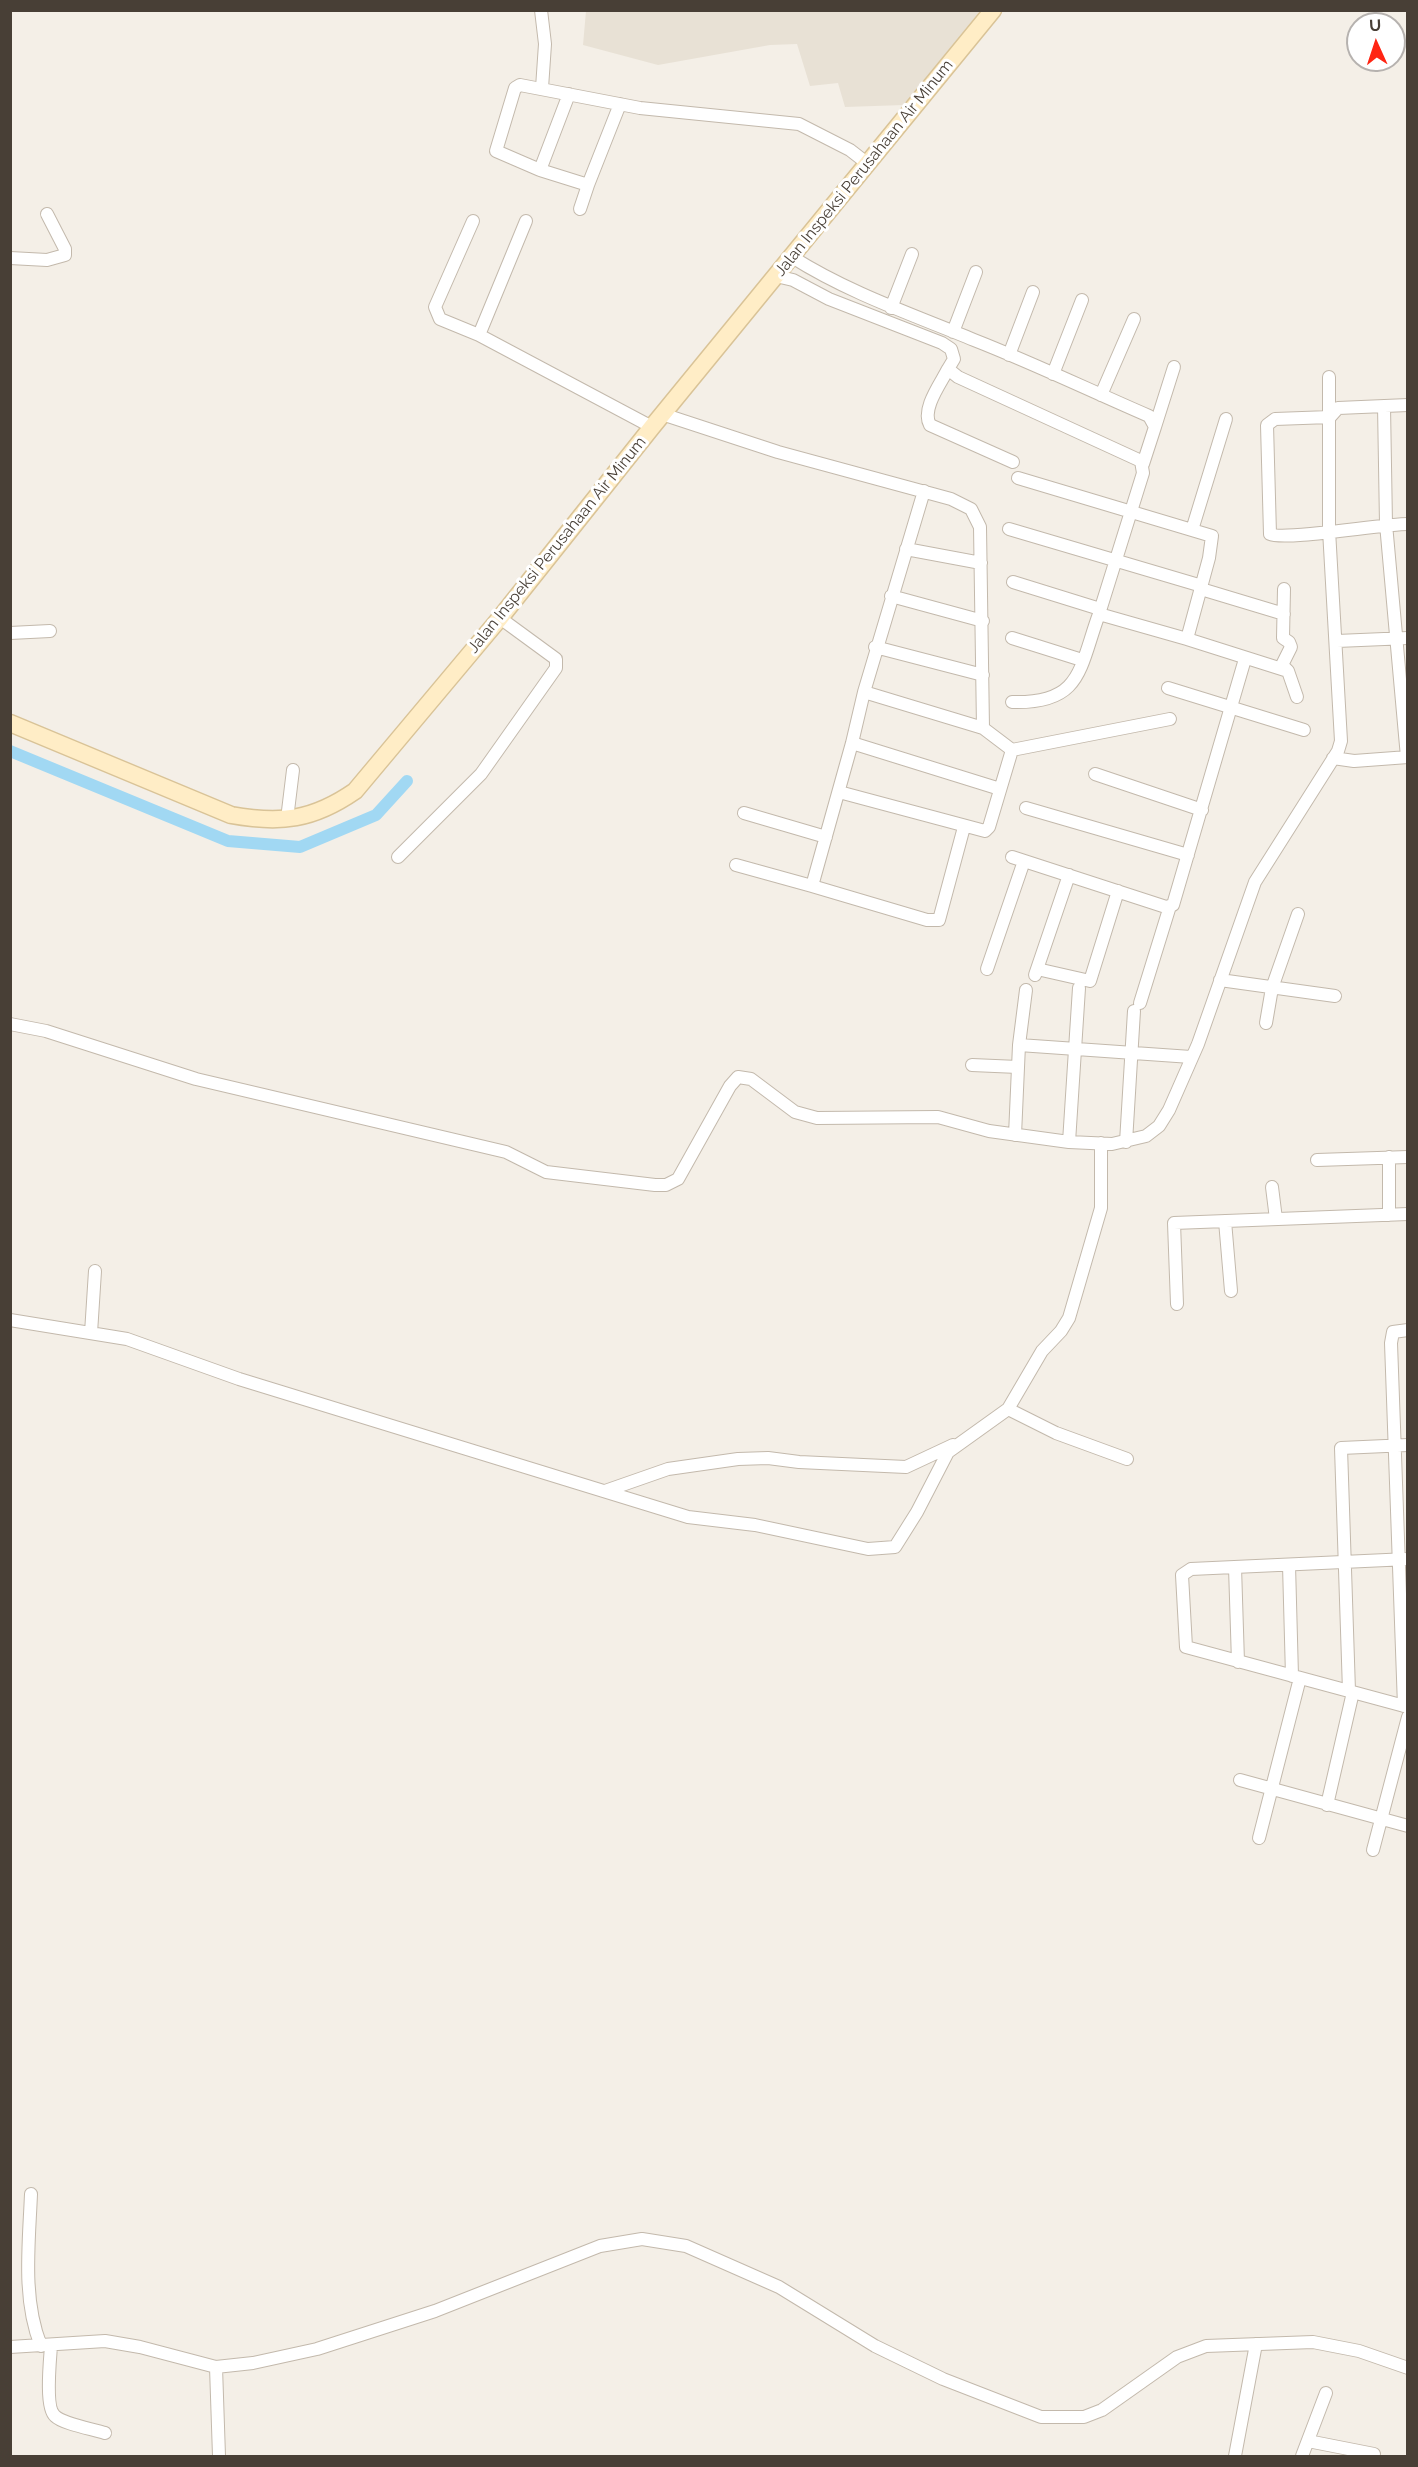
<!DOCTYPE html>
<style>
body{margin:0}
#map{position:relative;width:1418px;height:2467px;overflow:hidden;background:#f4efe7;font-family:Raleway,sans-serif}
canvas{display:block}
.frame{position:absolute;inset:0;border:12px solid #483f36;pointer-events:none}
.north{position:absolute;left:1346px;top:12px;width:60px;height:60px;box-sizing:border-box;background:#fff;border:2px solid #b6b2af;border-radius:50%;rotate:357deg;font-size:16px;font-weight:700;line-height:24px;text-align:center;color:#483f36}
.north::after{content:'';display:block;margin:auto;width:21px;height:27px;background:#ff2513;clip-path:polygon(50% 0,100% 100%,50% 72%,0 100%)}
</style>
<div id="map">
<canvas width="1418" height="2467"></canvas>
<div class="frame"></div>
<div class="north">U</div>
</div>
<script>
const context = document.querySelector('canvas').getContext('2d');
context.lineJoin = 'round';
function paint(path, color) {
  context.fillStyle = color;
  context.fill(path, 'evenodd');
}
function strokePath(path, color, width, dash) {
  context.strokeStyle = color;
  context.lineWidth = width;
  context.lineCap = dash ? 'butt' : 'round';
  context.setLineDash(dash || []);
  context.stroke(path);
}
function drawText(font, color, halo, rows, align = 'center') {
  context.font = font + ' Raleway,sans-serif';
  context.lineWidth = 6;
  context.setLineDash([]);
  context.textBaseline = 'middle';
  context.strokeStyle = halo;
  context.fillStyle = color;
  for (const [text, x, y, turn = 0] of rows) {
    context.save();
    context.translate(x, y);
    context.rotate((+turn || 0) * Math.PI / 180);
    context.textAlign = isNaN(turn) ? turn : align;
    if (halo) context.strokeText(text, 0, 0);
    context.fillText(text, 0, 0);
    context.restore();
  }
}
paint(new Path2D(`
 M586,11V10L980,11L904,105L845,107L838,83L810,86L797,44L770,45L658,65L583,45Z`), '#e8e1d5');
strokePath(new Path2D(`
 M10,751L228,841L300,847L376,815L407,781`), '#a1d8f3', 12);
const street = new Path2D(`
 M541,10L545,44L542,88
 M569,94L540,170L496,151L515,88L520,85L640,108L799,124L850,150L868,164
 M540,170L588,185L620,104
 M580,209L588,185
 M473,221L435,307L440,319L479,335L652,427
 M792,257C849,293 911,314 974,340C1033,363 1091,391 1149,416L1155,427L1143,464
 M10,258L47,260L65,255V249L47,214
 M776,276L793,280L829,299L942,343L951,349L954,359L948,369L958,377L1141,461L1143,473L1099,614L1187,639L1288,671
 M891,308L912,254
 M953,332L976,272
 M479,335L526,221
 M1009,355L1033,292
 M948,369C941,383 921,409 930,425L1013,462
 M1053,374L1082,300
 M1101,395L1134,319
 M1408,405L1338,408L1330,417L1275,419L1267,425L1270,534C1284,541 1382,524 1408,524
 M1384,406L1386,524L1407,757
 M662,414L778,452L951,499L971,509L980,527L983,728
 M1155,427L1174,367
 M1018,478L1212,536L1209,558L1187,639
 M924,491L864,692L983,728L1012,750L1170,719
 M1009,529L1202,586
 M1192,530L1226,419
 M906,549L981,563
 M1013,582L1100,609
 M1201,589L1284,614
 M1284,589L1283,638L1289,642L1291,647L1282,665L1288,671L1297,697
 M891,596L983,621
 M10,633L50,631
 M1012,638L1082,660
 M1337,641L1408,638
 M875,647L983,675
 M1168,688L1304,730
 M1012,702C1082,704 1079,669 1099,614
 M852,743L1000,789
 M1333,758L1354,761L1408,757
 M1095,774L1202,810
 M839,792L985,831L989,827L1012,750
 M1026,808L1188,855
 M744,813L826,837
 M287,819L293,770
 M398,857L481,774L556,668V659L500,618
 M1012,857L1166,907L1173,905L1245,659
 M736,865L812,886L852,743L864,692
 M812,886L927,920H939L964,827
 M987,969L1024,861
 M1037,969L1090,981L1118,891
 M1035,975L1069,875
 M1220,980L1335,996
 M1140,1003L1170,906
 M1266,1023L1272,988L1298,914
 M10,1024L46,1031L196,1079L506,1152L546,1172L655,1185H666L678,1179L730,1086L738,1077L751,1079L795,1112L817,1118L938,1117L989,1131L1069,1142L1112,1144L1146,1136L1159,1126L1169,1110L1198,1044L1255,882L1338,751L1341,741L1329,530V377
 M1019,1045L1191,1057
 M972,1065L1018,1067
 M1015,1135L1019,1045L1026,990
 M1069,1142L1079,988
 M1126,1142L1134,1011
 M1317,1160L1408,1157
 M1272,1187L1276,1219
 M1389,1215V1157
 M1225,1221L1231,1291
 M1177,1304L1174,1223L1408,1214
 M10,1320L127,1339L239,1379L688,1517L755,1525L868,1549L895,1547L917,1512L948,1452L1008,1409L1042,1351L1061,1331L1069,1318L1101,1208V1143
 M91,1333L95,1271
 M1008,1409L1056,1433L1127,1459
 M605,1491L668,1469L738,1459L768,1458L799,1462L906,1467L953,1445
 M1408,1559L1191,1569L1182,1575L1186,1647L1408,1707
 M1289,1565L1292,1676
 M1235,1567L1238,1662
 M1349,1691L1341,1448L1408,1445
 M1404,1706L1391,1343L1393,1332L1408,1330
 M1240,1780L1408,1826
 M1327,1805L1353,1692
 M1259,1838L1300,1678
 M1373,1850L1408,1717
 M31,2194C29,2244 22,2299 41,2346
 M51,2346C50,2360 45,2408 55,2416C63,2424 93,2429 105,2433
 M10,2347L105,2341L140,2347L216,2367L219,2456
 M216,2367L253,2363L317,2349L435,2311L600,2246L642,2239L686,2246L779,2287L875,2346L943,2379L1041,2417H1084L1102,2410L1177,2357L1206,2346L1313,2342L1359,2351L1408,2368
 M1308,2441L1374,2454
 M1235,2456L1256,2344
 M1302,2456L1326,2393`);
const secondary = new Path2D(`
 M10,723L231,815C281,824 313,820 355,791L500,618L652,427L993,10`);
strokePath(street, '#c3b9ac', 14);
strokePath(secondary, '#d9c397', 19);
strokePath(street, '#fff', 12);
strokePath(secondary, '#ffedc6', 16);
drawText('16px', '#483f36', '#fff', [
 ["Jalan Inspeksi Perusahaan Air Minum",864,168,-51],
 ["Jalan Inspeksi Perusahaan Air Minum",557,545,-51]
]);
</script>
